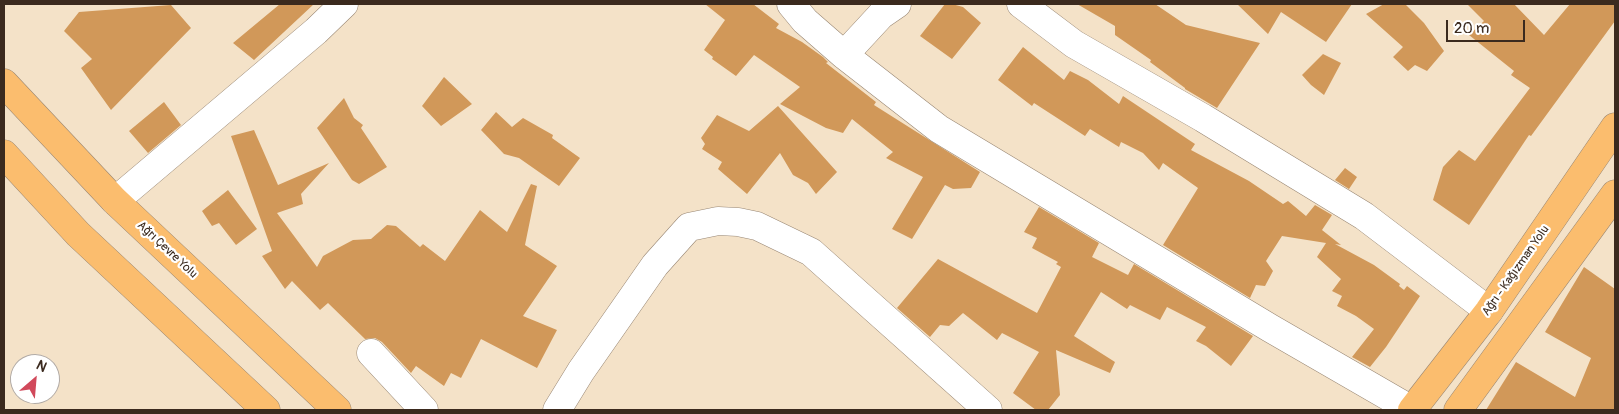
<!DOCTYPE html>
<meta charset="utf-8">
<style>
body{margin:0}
#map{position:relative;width:1619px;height:414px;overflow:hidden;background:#f4e2c8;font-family:Pangolin,sans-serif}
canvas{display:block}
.frame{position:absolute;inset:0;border:5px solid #3b2a1e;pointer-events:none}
.north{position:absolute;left:10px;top:354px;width:50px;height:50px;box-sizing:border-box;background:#fff;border:1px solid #b1aaa5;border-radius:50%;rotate:27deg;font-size:14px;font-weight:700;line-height:20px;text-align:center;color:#3b2a1e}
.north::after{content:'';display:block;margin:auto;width:18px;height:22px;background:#d1495b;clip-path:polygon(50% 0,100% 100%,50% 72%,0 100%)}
.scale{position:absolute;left:1446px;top:20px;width:79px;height:22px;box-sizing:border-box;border:2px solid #3b2a1e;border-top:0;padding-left:6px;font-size:15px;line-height:18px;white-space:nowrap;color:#3b2a1e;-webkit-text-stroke:4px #fff;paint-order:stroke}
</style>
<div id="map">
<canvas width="1619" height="414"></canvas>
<div class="frame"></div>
<div class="north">N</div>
<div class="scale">20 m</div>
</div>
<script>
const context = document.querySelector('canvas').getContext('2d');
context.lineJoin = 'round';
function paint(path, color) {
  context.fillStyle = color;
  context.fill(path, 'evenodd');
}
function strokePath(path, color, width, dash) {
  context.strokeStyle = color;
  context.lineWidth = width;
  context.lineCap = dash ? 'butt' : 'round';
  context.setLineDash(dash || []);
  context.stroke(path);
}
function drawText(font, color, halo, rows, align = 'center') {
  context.font = font + ' Pangolin,sans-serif';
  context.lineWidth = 4.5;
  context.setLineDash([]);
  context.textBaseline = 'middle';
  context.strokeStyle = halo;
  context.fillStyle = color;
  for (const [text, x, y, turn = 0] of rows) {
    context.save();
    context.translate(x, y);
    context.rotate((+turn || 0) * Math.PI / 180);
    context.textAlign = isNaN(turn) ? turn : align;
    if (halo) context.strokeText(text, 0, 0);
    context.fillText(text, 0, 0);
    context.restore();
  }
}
paint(new Path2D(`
 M280,4H314L254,60L233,43Z
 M705,4H753L779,24L776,28L802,42L823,57L828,62L826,63L876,102L874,105L980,172L971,188L953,189L945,185L912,239L892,229L923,177L886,158L893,152L852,119L843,133L826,128L780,104L800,87L754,55L736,76L712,59L713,57L704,50L725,20Z
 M945,4H952L963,7L981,23L952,59L920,36Z
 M1077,4H1155L1186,25L1260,43L1217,108L1185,89V88L1150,62L1151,60L1115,35V26Z
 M1237,4H1352L1326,42L1281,12L1268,34Z
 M1384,4H1405L1424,23L1444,51L1427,71L1415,65L1408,71L1393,57L1403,47L1366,14Z
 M1467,4H1514L1544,35L1570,4H1615V21L1531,136L1529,135L1469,225L1433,200L1443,167L1459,150L1475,161L1530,88L1511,75L1514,71L1469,35L1484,21Z
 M171,5L191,28L111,110L81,68L92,59L64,31L79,12Z
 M1023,47L1064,80L1070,71L1088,80L1119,104L1123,96L1195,144L1191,150L1249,181L1283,204L1288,201L1306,216L1315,205L1332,215L1322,230L1341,245L1335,244L1374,265L1400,284L1399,286L1404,290L1407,286L1420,296L1386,347L1370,367L1352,357L1374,329L1356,316L1337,306L1342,296L1332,291L1341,279L1317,257L1326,243L1282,236L1266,261L1273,271L1265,286L1256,285L1250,298L1163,245L1198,188L1163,163L1159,170L1143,153L1121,142L1119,147L1090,129L1085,136L1034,103L1032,106L998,80Z
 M1323,54L1341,63L1324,95L1311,85L1302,75Z
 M444,77L472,104L441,126L422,106Z
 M344,98L354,118L363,125L361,128L387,167L359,184L352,180L317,128Z
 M164,102L181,125L148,153L129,131Z
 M778,106L837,172L816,194L808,183L793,175L780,153L747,194L718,169L722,162L702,149L705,144L701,138L717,115L749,131Z
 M496,112L512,127L523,118L553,135L552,138L580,158L559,186L519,158L504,154L481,130Z
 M254,130L278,185L329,163L301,194L303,204L277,213L317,267L323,256L353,240L371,239L387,225L396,226L420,247L423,244L445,261L480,210L507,232L531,184L537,186L525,245L557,266L523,316L557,330L537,368L481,339L461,378L451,373L444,386L416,366L411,373L382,342L375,338L365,339L328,303L320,310L292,281L285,289L262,256L272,251L231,136Z
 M1345,168L1357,177L1349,189L1335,180Z
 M228,190L257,229L236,245L219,223L212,226L202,211Z
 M1039,207L1099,243L1092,257L1128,275L1134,264L1253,336L1231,366L1206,346L1196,341L1206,327L1167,307L1160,320L1130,305L1127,309L1101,292L1074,336L1115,362L1110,373L1056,350L1060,395L1048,410H1036L1013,393L1039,352L1002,333L997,340L963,313L949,326L940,325L930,337L897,308L938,259L1037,313L1061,267L1056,264L1058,262L1032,248L1037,238L1024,232Z
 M1584,267L1615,289V410H1486L1516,362L1575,397L1591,358L1545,332Z`), '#d19859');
const minor = new Path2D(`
 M791,4L805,21L844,55L939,129L1270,328L1412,410
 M1021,4L1074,44L1203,118L1364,216L1489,311
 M844,55L881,15L897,4
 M115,201L316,31L344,4
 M371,353L424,410
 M557,410L581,371L655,265L689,227L718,221L738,222L757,226L811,252L988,410`);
const primary = new Path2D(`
 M1412,410L1489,311L1615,127
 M1458,410L1615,194`);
const trunk = new Path2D(`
 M4,83L115,201L337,410
 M4,154L78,234L266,410`);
strokePath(minor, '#988673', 29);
strokePath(primary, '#988673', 29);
strokePath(trunk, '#988673', 29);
strokePath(minor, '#fff', 28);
strokePath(primary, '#fbbd6e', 28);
strokePath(trunk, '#fbbd6e', 28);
drawText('12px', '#3b2a1e', '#fff', [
 ["Ağrı Çevre Yolu",167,250,43],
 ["Ağrı - Kağızman Yolu",1516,271,-55]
]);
</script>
